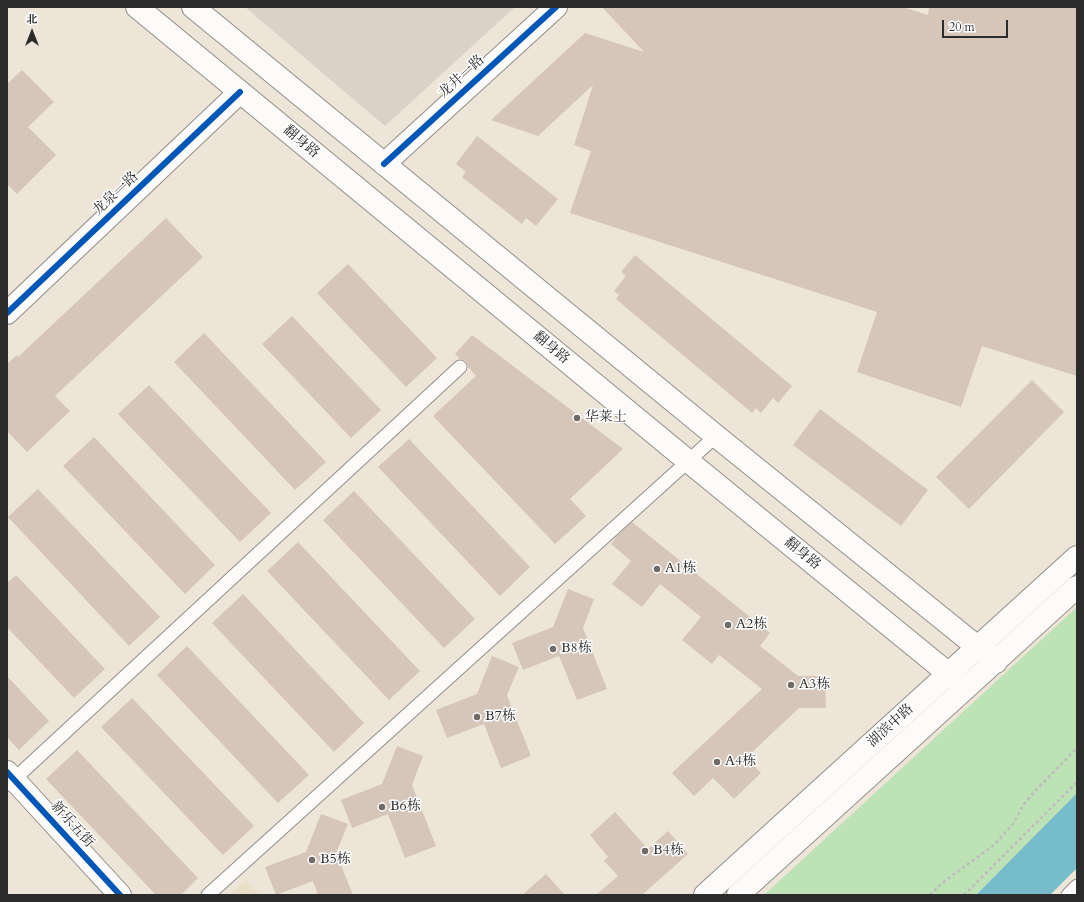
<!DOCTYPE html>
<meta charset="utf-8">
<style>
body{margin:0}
#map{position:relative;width:1084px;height:902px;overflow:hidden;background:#ede5d8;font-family:Cardo,"Noto Serif SC",serif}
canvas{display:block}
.frame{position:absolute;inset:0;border:8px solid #2b2b2b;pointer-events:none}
.north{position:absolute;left:12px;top:12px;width:40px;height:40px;-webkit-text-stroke:3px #fff;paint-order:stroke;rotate:0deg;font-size:11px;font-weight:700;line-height:16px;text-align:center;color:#2b2b2b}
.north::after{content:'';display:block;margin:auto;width:14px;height:18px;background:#2b2b2b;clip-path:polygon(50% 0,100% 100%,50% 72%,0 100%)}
.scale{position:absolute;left:942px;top:20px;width:66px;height:18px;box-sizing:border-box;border:2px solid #2b2b2b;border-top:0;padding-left:5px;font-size:12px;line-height:14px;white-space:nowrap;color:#2b2b2b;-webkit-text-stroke:3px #fff;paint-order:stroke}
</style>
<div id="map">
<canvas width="1084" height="902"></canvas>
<div class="frame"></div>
<div class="north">北</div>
<div class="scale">20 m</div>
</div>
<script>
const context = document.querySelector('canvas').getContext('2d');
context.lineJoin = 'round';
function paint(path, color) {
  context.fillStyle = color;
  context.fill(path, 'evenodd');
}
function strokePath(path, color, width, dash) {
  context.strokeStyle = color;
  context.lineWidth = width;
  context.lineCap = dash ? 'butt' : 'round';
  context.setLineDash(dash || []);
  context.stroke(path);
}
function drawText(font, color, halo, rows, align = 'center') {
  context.font = font + ' Cardo,"Noto Serif SC",serif';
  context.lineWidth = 3;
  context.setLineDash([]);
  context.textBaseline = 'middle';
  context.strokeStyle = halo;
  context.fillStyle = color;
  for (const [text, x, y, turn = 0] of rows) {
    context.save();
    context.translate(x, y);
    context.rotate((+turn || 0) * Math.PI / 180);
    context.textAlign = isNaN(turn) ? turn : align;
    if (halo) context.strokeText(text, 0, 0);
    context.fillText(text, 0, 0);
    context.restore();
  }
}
paint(new Path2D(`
 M246,880L260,895H229Z`), '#ebdec8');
paint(new Path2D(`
 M245,7H515L385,126Z`), '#dad2c6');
paint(new Path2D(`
 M1077,607V793L976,895H764Z`), '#bce2b6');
paint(new Path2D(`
 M1077,793V868L1050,895H976Z`), '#77bcca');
paint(new Path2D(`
 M602,7H902L928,15L929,7H1077V376L982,346L961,407L857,372L877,312L570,213L591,151L574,145L593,85L538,136L491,120L585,33L644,52Z
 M22,70L54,102L28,127L56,155L17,194L7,184V84Z
 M477,136L558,199L536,226L526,218L522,224L462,177L466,172L456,164Z
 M166,218L203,257L55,396L70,411L27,452L7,431V364L17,355L18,357Z
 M635,255L792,386L778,403L773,398L761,413L756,408L752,413L616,299L619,295L614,291L626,276L621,272Z
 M348,264L437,358L406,387L317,293Z
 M292,316L381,410L351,438L262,344Z
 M204,333L326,462L295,490L174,362Z
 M472,335L623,449L570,499L586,516L555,544L433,416L476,376L468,367L466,361L460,359L455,354Z
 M1032,380L1064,412L969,509L936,477Z
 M149,385L271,513L240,542L118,414Z
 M820,409L928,490L901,526L793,445Z
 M94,437L215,565L185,594L63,466Z
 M409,439L530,567L500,596L378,467Z
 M38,489L160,617L129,646L8,517Z
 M354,491L475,619L444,648L323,520Z
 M632,522L770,633L760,646L798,676H825L826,708H799L746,758L761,773L734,799L713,778L694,796L672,773L762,689L719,655L712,664L682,640L701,617L660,584L642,607L612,584L631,561L611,544L617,536Z
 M298,542L420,671L389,700L267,571Z
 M16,575L105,669L74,698L7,627V583Z
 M568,589L594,599L583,628L607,689L577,700L559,656L523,670L512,643L553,627Z
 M243,594L364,723L334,752L212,623Z
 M187,646L309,775L278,803L157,675Z
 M492,656L519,667L507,695L531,756L501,768L484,724L447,738L436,710L477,694Z
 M7,676L49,721L19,750L7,737Z
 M132,698L254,826L223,855L101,727Z
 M397,746L423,756L412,785L436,846L405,858L388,814L352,828L341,800L382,784Z
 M77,750L198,878L181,895H156L46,779Z
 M615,812L648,849L668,831L688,854L642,895H596L618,876L604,861L608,857L590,835Z
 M321,814L348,824L336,853L353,895H318L313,881L276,895L265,867L306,852Z
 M546,874L565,895H522Z`), '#d6c6ba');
const lane = new Path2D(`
 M9,784L460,367
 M208,895L716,436
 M1068,895L1077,886`);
const street = new Path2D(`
 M384,164L556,7
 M7,313L240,92
 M7,772L120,895`);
const secondary = new Path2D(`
 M137,7L688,461L966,688
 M193,7L716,436L996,662
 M705,895L1077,557
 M738,895L1077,587`);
strokePath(lane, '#928e88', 15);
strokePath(street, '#928e88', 24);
strokePath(secondary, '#928e88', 24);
strokePath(new Path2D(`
 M930,895L942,883L994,845L1013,824L1024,804L1035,791L1077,748
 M964,895L1077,782`), '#bdbcba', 2.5, [3, 3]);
strokePath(lane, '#fcfbf9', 13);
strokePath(street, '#fcfbf9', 22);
strokePath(secondary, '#fcfbf9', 22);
strokePath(new Path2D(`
 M384,164L556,7
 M7,313L240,92
 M7,772L120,895`), '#0057b8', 6);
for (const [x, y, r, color] of [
 [577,418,4,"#6f6c68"],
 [657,569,4,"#6f6c68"],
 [728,625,4,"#6f6c68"],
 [553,649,4,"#6f6c68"],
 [791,685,4,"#6f6c68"],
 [477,717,4,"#6f6c68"],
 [717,762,4,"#6f6c68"],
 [382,807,4,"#6f6c68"],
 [645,851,4,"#6f6c68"],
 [312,860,4,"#6f6c68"]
]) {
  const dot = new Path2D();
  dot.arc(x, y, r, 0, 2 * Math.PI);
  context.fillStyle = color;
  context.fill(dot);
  strokePath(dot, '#fff', 1.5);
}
drawText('14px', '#2b2b2b', '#fff', [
 ["龙井一路",462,77,-42],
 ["翻身路",301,142,40],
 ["龙泉一路",116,194,-43],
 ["翻身路",551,348,40],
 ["翻身路",802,554,39],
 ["湖滨中路",891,726,-42],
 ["新乐五街",72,825,48]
]);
drawText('14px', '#2b2b2b', '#fff', [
 ["华莱士",585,418],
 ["A1栋",665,569],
 ["A2栋",736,625],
 ["B8栋",561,649],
 ["A3栋",799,685],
 ["B7栋",485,717],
 ["A4栋",725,762],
 ["B6栋",390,807],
 ["B4栋",653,851],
 ["B5栋",320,860]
], 'left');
</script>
